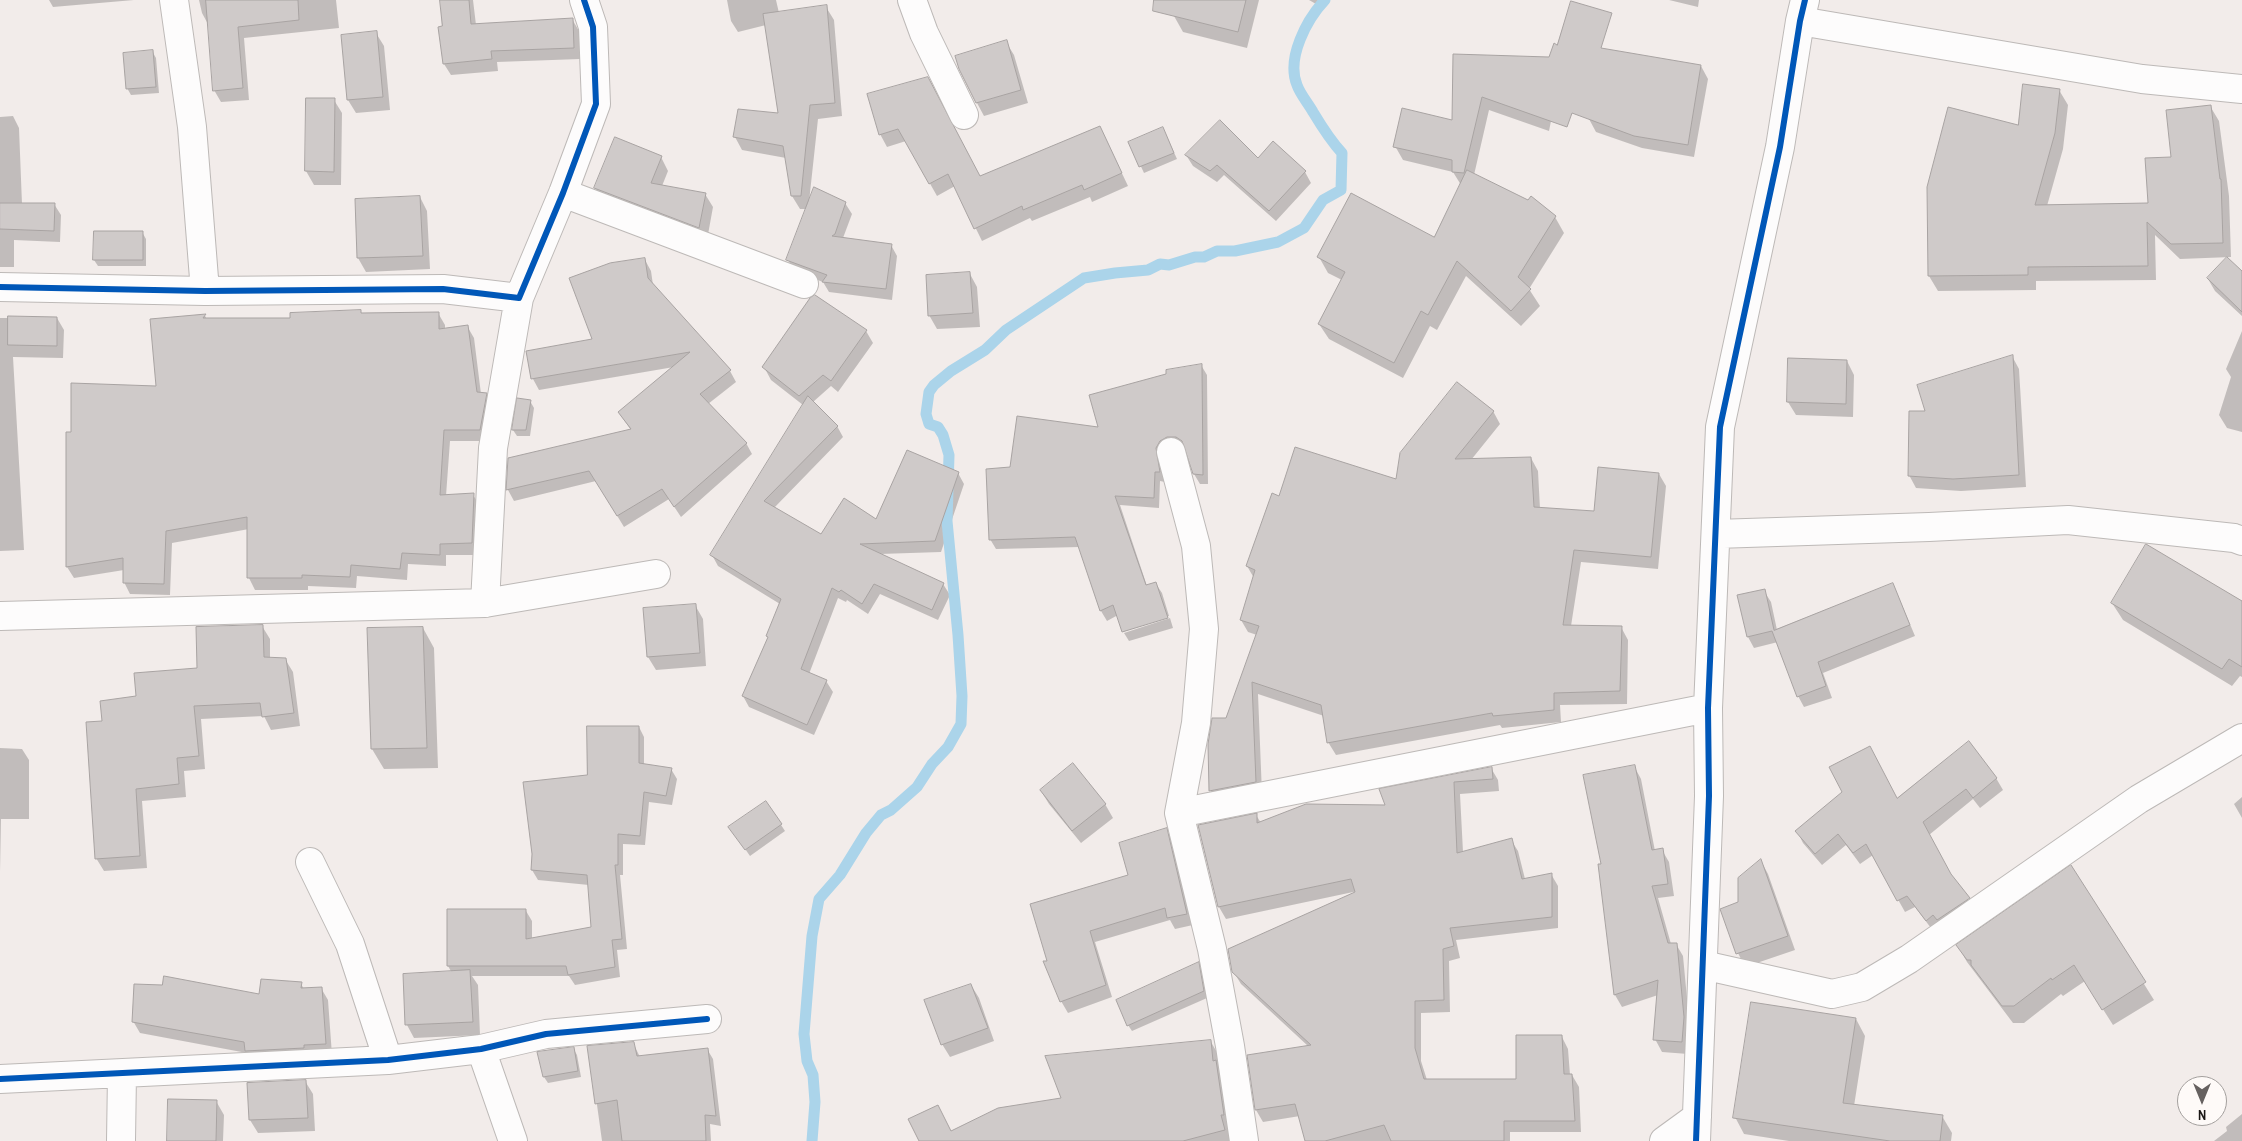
<!DOCTYPE html>
<style>
body{margin:0}
#map{position:relative;width:2242px;height:1141px;overflow:hidden;background:#f2ecea;font-family:"Archivo Narrow",sans-serif}
canvas{display:block}
.north{position:absolute;left:2177px;top:1076px;width:50px;height:50px;box-sizing:border-box;background:#fefaf8;border:1px solid #a39f9d;border-radius:50%;rotate:180deg;font-size:14px;font-weight:700;line-height:20px;text-align:center;color:#1a1615}
.north::after{content:'';display:block;margin:auto;width:18px;height:22px;background:#666160;clip-path:polygon(50% 0,100% 100%,50% 72%,0 100%)}
</style>
<div id="map">
<canvas width="2242" height="1141"></canvas>
<div class="north">N</div>
</div>
<script>
const context = document.querySelector('canvas').getContext('2d');
context.lineJoin = 'round';
function paint(path, color) {
  context.fillStyle = color;
  context.fill(path, 'evenodd');
}
function strokePath(path, color, width, dash) {
  context.strokeStyle = color;
  context.lineWidth = width;
  context.lineCap = dash ? 'butt' : 'round';
  context.setLineDash(dash || []);
  context.stroke(path);
}
paint(new Path2D(`
 M49,0H134L53,7Z
 M199,0H336L339,28L244,38L249,100L221,102L214,90L209,26L202,13Z
 M441,0H473L476,25L572,19L579,31L580,59L497,62L498,71L451,75L444,64Z
 M727,0H776L779,13L826,7L834,20L842,116L818,119L809,202L845,203L852,214L843,238L891,245L897,256L892,300L829,292L823,282L794,271L788,260L807,209H800L792,196L786,158L742,150L735,137L780,114L766,25L738,32L731,21Z
 M1177,0H1259L1247,48L1183,32L1174,16Z
 M1309,0H1327L1323,8Z
 M1669,0H1699L1698,7Z
 M376,33L384,46L390,110L356,113L348,100Z
 M1006,42L1014,55L1028,103L984,116L977,103Z
 M152,51L156,58L159,93L131,95L127,88Z
 M1454,56L1561,71L1549,131L1489,110L1474,175L1555,217L1564,233L1529,289L1540,306L1521,326L1466,276L1437,330L1430,326L1403,378L1329,339L1319,324L1342,280L1328,273L1319,257L1435,239L1461,185L1453,172L1403,160L1395,146L1453,121Z
 M1701,66L1708,79L1694,157L1642,148L1596,132L1589,119Z
 M2059,90L2068,105L2063,149L2047,206L2149,205L2173,158L2210,106L2219,121L2229,196L2231,257L2180,259L2155,235L2156,280L2036,281V290L1938,291L1929,276L2019,127Z
 M869,94L980,178L1100,127L1128,186L1092,202L1090,197L1032,221L1030,218L982,241L955,186L937,196L906,141L887,147L880,134Z
 M307,100H334L342,113L341,185H314L306,171Z
 M13,116L19,128L22,204H54L61,215L60,242L14,240V267H0V117Z
 M1163,128L1177,159L1144,173L1130,143Z
 M1186,155L1258,159L1305,172L1311,183L1276,221L1224,175L1217,182L1193,166Z
 M661,157L668,171L662,186L705,194L713,207L707,240L603,201L595,188Z
 M420,197L427,211L430,269L366,272L358,258L357,200Z
 M142,232L146,239V266H98L94,260Z
 M645,260L651,271L653,285L730,371L736,382L708,404L746,443L752,454L681,517L669,499L624,527L596,481L514,501L508,490L509,459L631,430L619,413L674,367L539,390L533,379L594,340Z
 M2242,273V316L2215,291L2208,279Z
 M970,274L977,287L980,327L937,329L929,315Z
 M361,312L362,314L438,313L445,325V329L467,326L474,338L481,394L486,395L492,406L486,441H450L446,496L473,495L480,506L478,555H446V566L408,564L407,580L357,576L356,588L308,586V590H255L249,578V529L172,543L170,595L130,594L124,582V570L74,578L67,567L73,434L158,388L152,321L205,316L207,319H292Z
 M0,318H57L64,330L63,358L13,357L24,550L0,551Z
 M866,331L873,343L838,392L831,386L813,402L837,426L843,437L774,508L821,536L877,520L958,473L964,484L941,552L880,554L943,584L950,595L938,620L880,594L868,614L847,600L846,602L838,598L809,674L826,681L833,692L814,735L749,707L743,696L769,638L780,604L718,566L712,555L803,405L771,380L764,367Z
 M2242,331V432L2227,428L2219,415L2231,377L2226,369Z
 M2012,356L2019,369L2026,487L1961,491L1916,488L1909,475L1927,412Z
 M1847,361L1854,375L1853,417L1796,415L1788,402Z
 M1201,365L1207,375L1208,484H1200L1194,474L1186,449L1182,447L1165,482L1160,481L1159,508L1120,505L1147,586L1156,584L1162,593L1169,616L1123,632L1118,615L1107,621L1101,611L1080,547L996,549L990,539L1012,469L1100,428Z
 M530,401L534,408L530,436H517L513,430Z
 M1493,411L1500,424L1471,460L1531,458L1538,471L1540,509L1595,512L1659,474L1666,486L1658,569L1581,562L1571,626L1621,627L1628,640L1627,704L1560,705L1561,722L1502,728L1500,725L1336,755L1328,742L1324,716L1258,694L1262,794L1218,803L1211,791L1227,719L1257,635L1248,632L1241,620L1254,578L1247,566L1280,498L1397,481Z
 M1893,584L1915,636L1823,673L1832,698L1804,707L1798,696L1778,642L1754,648L1748,637L1764,591L1771,602L1777,630Z
 M2112,603H2242V677L2240,676L2232,686L2123,620Z
 M695,605L703,619L706,666L656,670L648,657Z
 M1170,618L1173,628L1129,641L1124,633Z
 M262,626L270,639V658L285,659L293,672L300,726L271,730L264,716L201,719L205,769L184,771L186,797L142,801L147,868L104,871L96,858L104,722L137,697L199,670Z
 M423,628L434,648L438,768L384,769L372,749Z
 M639,727L644,737V765L671,769L677,779L672,805L649,802L645,845L623,844V875H620L627,949L617,950L620,977L575,985L569,976H472L478,985L480,1035L414,1038L407,1025L452,973L448,966L526,911L532,921V939L592,928L589,885L538,880L532,870L588,776Z
 M0,748L22,749L29,760V819H1L0,872Z
 M1634,766L1641,779L1655,851L1662,850L1669,862L1674,896L1658,898L1671,944H1676L1683,956L1690,1030L1688,1054L1662,1052L1655,1039L1658,995L1622,1007L1615,995L1600,865H1603Z
 M1491,768L1498,780L1499,791L1460,794L1463,852L1511,840L1518,851L1525,879L1551,874L1558,886V928L1456,940L1460,958L1449,961L1450,1012L1421,1013V1061L1427,1080H1518L1562,1037L1568,1049L1570,1075H1572L1579,1087L1581,1132H1510V1141H1307L1300,1116L1263,1122L1256,1110L1308,1046L1241,984L1233,971L1358,891L1226,919L1219,907L1256,815L1261,823L1387,806Z
 M1996,778L2003,790L1980,808L1973,799L1929,835L1951,876L1976,910L1934,932L1915,907L1905,912L1873,855L1860,864L1846,845L1822,865L1803,843L1797,831L1897,799Z
 M1041,791L1105,804L1113,818L1081,843L1049,804Z
 M2242,797V818L2234,804Z
 M766,802L785,831L750,856L734,833Z
 M1166,830L1173,841L1193,925L1175,929L1170,920L1095,942L1112,997L1068,1013L1061,1001L1049,963L1130,876Z
 M1761,861L1768,874L1795,950L1745,967L1738,953L1740,903Z
 M2071,867L2154,1000L2113,1025L2085,981L2063,996L2061,994L2024,1023H2013L1967,962L1958,946Z
 M1198,964L1202,970L1207,998L1132,1031L1128,1025Z
 M301,984L304,989L321,988L328,1000L332,1055L253,1063L247,1053L140,1033L133,1021L260,995Z
 M971,985L979,998L994,1041L950,1057L942,1044Z
 M1856,1019L1865,1036L1854,1106L1942,1116L1952,1133L1951,1141H1789L1744,1134L1735,1117Z
 M1211,1042L1219,1056L1232,1141H921L938,1107L952,1133L1063,1099Z
 M633,1043L640,1057L707,1049L713,1059L721,1126L710,1124L711,1141H602L589,1047Z
 M573,1048L577,1055L581,1077L548,1083L544,1077Z
 M305,1081L313,1094L315,1131L258,1133L250,1120Z
 M216,1101L224,1115L223,1141H169Z
 M2242,1114V1141H2214L2227,1131L2226,1127Z`), '#0003');
strokePath(new Path2D(`
 M812,1141L815,1102L813,1075L807,1061L804,1034L812,936L819,899L840,875L866,833L881,815L891,810L917,787L932,764L948,747L961,724L962,696L958,635L947,521L949,455L943,435L938,427L929,424L926,414L929,392L934,385L951,371L985,350L1006,330L1084,278L1115,273L1148,270L1160,264L1169,265L1195,257H1204L1217,251H1235L1278,242L1304,228L1323,200L1341,190L1342,153C1330,140 1322,127 1313,112C1308,103 1300,94 1297,85C1286,58 1307,19 1325,0`), '#abd4ea', 11);
const building = new Path2D(`
 M206,0H298L299,20L238,27L243,88L213,91Z
 M440,0H469L471,24L573,18L574,48L491,51L492,59L443,64L438,27L442,26Z
 M1154,0H1246L1238,32L1153,11Z
 M1571,1L1612,13L1601,48L1701,65L1688,145L1634,136L1572,113L1567,127L1482,97L1464,173L1452,172V160L1393,147L1402,108L1452,120L1453,54L1549,57L1554,43L1557,45Z
 M827,5L835,103L810,105L801,196H791L783,146L733,137L738,109L778,113L763,14Z
 M377,31L383,97L347,100L341,35Z
 M1007,40L1021,90L976,103L959,69L955,56Z
 M153,50L156,87L126,89L123,53Z
 M928,77L980,176L1100,126L1122,173L1084,190L1082,185L1023,210L1022,206L974,229L948,174L929,184L898,129L879,135L867,94Z
 M2023,84L2060,89L2055,133L2035,205L2148,203L2145,158L2171,157L2166,110L2211,105L2220,179H2221L2223,243L2171,244L2147,222L2148,266L2028,267V275L1928,276L1927,187L1948,107L2018,125Z
 M306,98H335L334,172L305,171Z
 M1220,120L1258,158L1273,141L1306,171L1269,211L1217,165L1210,171L1185,155Z
 M1163,127L1174,153L1139,167L1128,142Z
 M615,137L662,156L651,183L706,193L699,228L594,188Z
 M1467,170L1528,200L1531,196L1556,216L1518,277L1531,289L1511,311L1457,261L1428,315L1421,311L1394,363L1318,324L1345,272L1317,257L1351,193L1434,237Z
 M814,187L846,202L835,234L832,236L892,244L886,289L822,282L827,275L786,260Z
 M420,196L423,256L357,258L355,199Z
 M0,203H55L54,231L0,229Z
 M94,231H143V260H93Z
 M2227,257L2242,271V312L2207,278Z
 M645,258L648,278L731,370L700,394L747,443L674,507L662,489L617,516L589,471L506,490L508,458L631,429L618,412L690,352L531,379L526,351L592,339L569,278L610,263Z
 M970,272L973,313L928,316L926,275Z
 M815,295L867,330L831,381L823,375L799,396L762,367L810,298Z
 M361,310V313L439,312V329L468,325L477,392L487,393L480,430H444L440,495L474,493L472,543L440,544V555L402,553L400,569L351,565L350,577L302,575V578H247V517L166,531L164,584L123,583V558L66,567V432H71V383L156,386L150,319L206,314L203,318H290V313Z
 M8,316L57,317V346L8,345Z
 M2013,355L2019,475L1953,479L1908,476L1909,411H1925L1917,385Z
 M1788,358L1847,360L1846,404L1787,402Z
 M1202,364L1203,475L1193,474L1182,441L1176,437H1167L1160,441L1156,448L1160,472H1155L1154,498L1115,496L1146,585L1156,582L1168,618L1122,632L1113,605L1100,611L1075,537L989,540L986,469L1010,467L1017,416L1098,427L1089,395L1166,374V370Z
 M1457,382L1494,411L1455,459L1531,457L1534,507L1594,511L1598,467L1659,473L1651,557L1574,550L1563,625L1622,626L1620,691L1554,693V710L1493,716L1492,713L1327,743L1321,705L1252,682L1256,782L1209,791L1208,744L1212,718H1226L1259,626L1240,620L1255,570L1246,566L1272,493L1279,496L1295,447L1396,479L1400,453Z
 M808,396L838,426L764,501L821,534L844,498L876,519L907,450L959,472L935,541L860,544L944,583L932,610L874,584L862,604L841,590L839,592L832,588L801,669L827,680L807,725L742,696L768,637L766,636L781,599L710,555Z
 M517,398L531,400L526,430H512Z
 M2146,544L2242,601V667L2229,659L2222,669L2111,603Z
 M1893,583L1910,625L1818,662L1826,686L1797,697L1772,631L1747,637L1737,595L1765,589L1774,630Z
 M696,604L700,653L647,657L643,608Z
 M263,625L264,657L286,658L294,713L262,717L260,703L194,706L199,756L177,758L179,784L136,789L140,856L95,859L86,722L102,721L100,701L136,696L134,673L197,668L196,627Z
 M423,627L427,748L371,749L367,628Z
 M587,726H639V763L672,768L666,796L644,792L640,836L618,834V865H615L622,939L612,940L615,967L568,975L566,966H447V909H526V939L591,927L587,875L531,870L532,854L523,782L587,775Z
 M1969,741L1997,778L1973,798L1966,789L1923,822L1951,874L1970,898L1937,920L1933,915L1926,921L1907,896L1897,901L1866,844L1853,853L1838,834L1815,854L1795,831L1842,792L1829,767L1870,746L1897,798Z
 M1073,763L1106,804L1072,831L1040,790Z
 M1635,765L1652,850L1663,848L1668,884L1652,886L1668,943H1677L1684,1017L1682,1042L1653,1040L1658,980L1614,995L1598,864H1601L1583,775Z
 M1492,767L1493,779L1454,782L1457,853L1512,838L1522,879L1552,873V917L1450,928L1454,946L1443,949L1444,1000L1415,1001V1048L1424,1079H1516V1035H1562L1564,1074H1572L1575,1121H1504V1141H1391L1384,1125L1325,1141H1305L1295,1104L1255,1110L1247,1055L1311,1045L1232,972L1228,949L1355,892L1351,879L1218,907L1198,825L1257,813V823L1306,804L1385,805L1379,789Z
 M766,801L782,824L745,850L728,827Z
 M1167,828L1187,914L1167,918L1165,908L1090,931L1106,985L1060,1002L1043,961H1047L1030,904L1128,875L1119,843Z
 M1761,859L1788,936L1736,954L1720,909L1738,902V878Z
 M2071,865L2146,982L2102,1010L2074,965L2052,980L2051,978L2014,1006H2002L1971,965V960H1967L1956,945Z
 M1199,962L1204,991L1127,1026L1116,1000Z
 M470,970L473,1022L405,1025L403,974Z
 M164,976L259,994L261,979L302,982L301,988L322,987L326,1044L304,1045V1048L245,1051L244,1042L132,1022L134,984L162,985Z
 M971,984L988,1028L941,1045L924,1000Z
 M1751,1002L1856,1018L1843,1103L1943,1115L1940,1141H1890L1733,1118Z
 M1211,1040L1213,1061L1216,1060L1224,1115H1221L1225,1130L1183,1141H919L908,1119L938,1105L951,1131L998,1108L1061,1098L1045,1056Z
 M634,1042L637,1056L708,1048L716,1116L705,1115L706,1141H622L617,1100L595,1104L587,1046Z
 M574,1047L578,1071L543,1077L537,1052Z
 M306,1080L308,1118L249,1120L247,1083Z
 M168,1099L217,1100L216,1141H167Z`);
paint(building, '#cfcac9');
strokePath(building, '#a8a3a2', 1);
const minor = new Path2D(`
 M174,0L192,127L205,291
 M912,0L924,33L964,115
 M1800,21L2142,79L2242,89
 M563,193L804,284
 M0,287L205,291L443,289L519,298L563,193L596,104L593,27L584,0
 M1171,452L1196,546L1204,629L1196,723L1179,813L1212,949L1230,1046L1244,1141
 M1716,534L1929,527L2068,520L2234,538L2242,541
 M485,603L493,448L519,298
 M0,616L485,603L656,574
 M1179,813L1708,708
 M310,862L350,944L388,1060
 M1703,965L1832,994L1862,987L1909,959L2139,799L2242,738
 M481,1049L513,1141
 M0,1079L388,1060L481,1049L546,1034L707,1019
 M121,1141L122,1074
 M1664,1141L1697,1117
 M1696,1141L1709,796L1708,708L1720,427L1780,147L1800,21L1805,0`);
strokePath(minor, '#bdb9b7', 30);
strokePath(minor, '#fdfcfc', 28);
strokePath(new Path2D(`
 M0,287L205,291L443,289L519,298L563,193L596,104L593,27L584,0
 M0,1079L388,1060L481,1049L546,1034L707,1019
 M1696,1141L1709,796L1708,708L1720,427L1780,147L1800,21L1805,0`), '#0057b8', 6);
</script>
